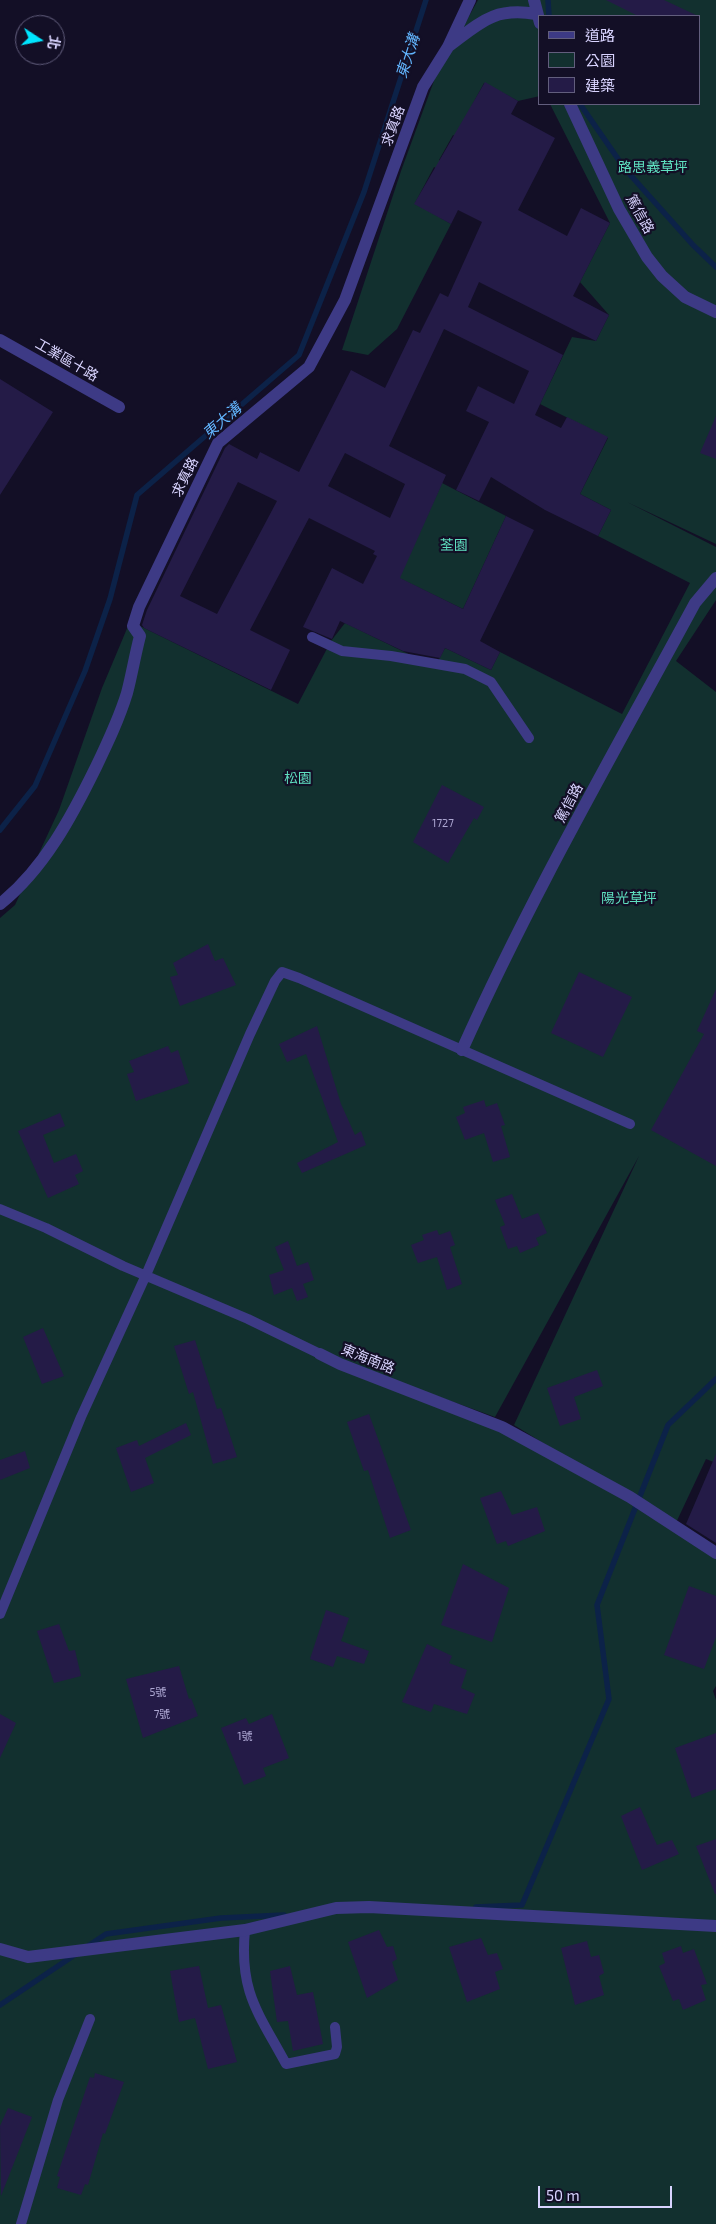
<!DOCTYPE html>
<meta charset="utf-8">
<style>
body{margin:0}
#map{position:relative;width:716px;height:2224px;overflow:hidden;background:#130f26;font-family:"Exo 2","Noto Sans TC",sans-serif}
canvas{display:block}
.legend{position:absolute;left:538px;top:15px;width:162px;height:90px;box-sizing:border-box;background:#130f26;border:1px solid #625e7d;margin:0;padding:6px 9px;list-style:none;font-size:15px;color:#d9d4ff}
.legend li{display:flex;align-items:center;gap:10px;height:25px}
.legend b{width:25px;border:1px solid #625e7d}
.north{position:absolute;left:15px;top:15px;width:50px;height:50px;box-sizing:border-box;background:#130f26;border:1px solid #625e7d;border-radius:50%;rotate:101deg;font-size:14px;font-weight:700;line-height:20px;text-align:center;color:#d9d4ff}
.north::after{content:'';display:block;margin:auto;width:18px;height:22px;background:#00e5ff;clip-path:polygon(50% 0,100% 100%,50% 72%,0 100%)}
.scale{position:absolute;left:538px;top:2186px;width:134px;height:22px;box-sizing:border-box;border:2px solid #d9d4ff;border-top:0;padding-left:6px;font-size:15px;line-height:18px;white-space:nowrap;color:#d9d4ff;-webkit-text-stroke:4px #130f26;paint-order:stroke}
</style>
<div id="map">
<canvas width="716" height="2224"></canvas>
<ul class="legend">
<li><b style="height:6px;background:#3d3a85"></b>道路</li>
<li><b style="height:14px;background:#12302f"></b>公園</li>
<li><b style="height:14px;background:#241b47"></b>建築</li>
</ul>
<div class="north">北</div>
<div class="scale">50 m</div>
</div>
<script>
const context = document.querySelector('canvas').getContext('2d');
context.lineJoin = 'round';
function paint(path, color) {
  context.fillStyle = color;
  context.fill(path, 'evenodd');
}
function strokePath(path, color, width, dash) {
  context.strokeStyle = color;
  context.lineWidth = width;
  context.lineCap = dash ? 'butt' : 'round';
  context.setLineDash(dash || []);
  context.stroke(path);
}
function drawText(font, color, halo, rows, align = 'center') {
  context.font = font + ' "Exo 2","Noto Sans TC",sans-serif';
  context.lineWidth = 4.5;
  context.setLineDash([]);
  context.textBaseline = 'middle';
  context.strokeStyle = halo;
  context.fillStyle = color;
  for (const [text, x, y, turn = 0] of rows) {
    context.save();
    context.translate(x, y);
    context.rotate((+turn || 0) * Math.PI / 180);
    context.textAlign = isNaN(turn) ? turn : align;
    if (halo) context.strokeText(text, 0, 0);
    context.fillText(text, 0, 0);
    context.restore();
  }
}
paint(new Path2D(`
 M478,0H716V544L627,502L716,547V600L676,661L716,692V1463L706,1459L674,1527L716,1553V1686L713,1691L716,1700V2224H0V918L15,905L59,810L102,688L131,619L136,624L298,704L331,641L345,623L435,667L445,648L491,670L500,652L622,714L690,583L598,536L611,510L580,494L608,438L540,404L572,337L596,341L609,315L580,282L610,223L550,104H700V16H540V96L518,101L484,83L462,124L471,145L453,135L439,160L454,169L450,176L434,167L415,203L451,224L397,329L368,355L342,350L401,171L435,78ZM639,1156L514,1425L619,1490L502,1427L340,1361L495,1417Z
 M442,483L506,516L463,609L399,578Z`), '#12302f');
strokePath(new Path2D(`
 M548,0L549,16
 M580,104L625,169L693,245L716,267
 M0,830L35,786L85,671L110,599L137,495L299,355L364,192L426,0
 M476,1907L522,1905L609,1699L597,1605L668,1425L716,1379
 M88,1946L106,1934L221,1918L284,1915
 M0,2005L76,1954`), '#0c2248', 5.5);
paint(new Path2D(`
 M606,0H664L698,16H638Z
 M485,82L518,101L511,114L555,138L518,210L567,236L581,208L610,223L573,296L609,315L596,341L479,282L468,307L563,355L535,415L561,428L567,417L608,437L580,494L611,510L598,536L545,510L491,477L479,501L456,490L489,422L466,411L478,386L514,404L529,371L444,329L389,446L446,475L400,578L463,609L506,516L534,530L480,641L500,652L491,670L445,648L440,658L403,651L340,621L332,639L303,627L332,568L363,584L377,556L373,554L375,551L309,518L250,630L290,650L271,690L144,628L142,625L147,610L225,448L229,444L257,459L260,452L299,472L351,370L385,388L413,330L420,333L440,293L448,297L482,222L458,210L451,224L414,204ZM345,453L405,484L390,518L328,486ZM238,482L277,501L217,614L180,596Z
 M0,379L53,412L0,495Z
 M716,416V459L700,453Z
 M442,785L484,807L477,820L474,818L448,863L413,842Z
 M208,944L215,961L223,958L236,985L180,1006L170,977L178,975L173,963Z
 M579,972L632,997L603,1057L551,1033Z
 M716,989V1166L651,1130L704,1034L697,1031Z
 M317,1026L341,1104L355,1135L361,1131L366,1145L302,1173L297,1163L338,1142L306,1054L287,1062L279,1044Z
 M168,1046L171,1053L178,1050L189,1083L136,1101L127,1074L134,1072L129,1061Z
 M484,1100L486,1107L497,1103L505,1125L501,1126L510,1157L493,1162L484,1133L465,1140L456,1117L465,1113L463,1107Z
 M60,1113L65,1126L43,1135L54,1163L76,1154L83,1171L75,1175L79,1184L48,1198L18,1131Z
 M512,1194L522,1219L538,1213L547,1233L536,1238L539,1245L520,1253L517,1246L508,1249L500,1227L505,1225L495,1200Z
 M437,1230L439,1235L450,1231L455,1245L450,1247L462,1284L447,1290L437,1257L418,1263L411,1245L424,1240L422,1235Z
 M288,1241L297,1266L308,1262L314,1280L303,1284L308,1297L297,1301L292,1288L274,1295L269,1275L284,1270L275,1247Z
 M43,1328L64,1376L42,1384L23,1337Z
 M195,1340L217,1409L221,1408L237,1457L213,1464L193,1392L189,1394L174,1346Z
 M597,1370L603,1386L574,1397L581,1419L560,1426L547,1388Z
 M369,1414L411,1530L390,1538L368,1470L364,1471L347,1422Z
 M186,1423L191,1435L145,1458L154,1483L131,1492L116,1448L137,1440L139,1446Z
 M25,1451L30,1468L0,1480V1460Z
 M716,1454V1543L686,1524Z
 M501,1491L512,1515L537,1507L545,1531L508,1546L506,1541L497,1544L480,1498Z
 M463,1564L509,1588L492,1642L441,1625Z
 M689,1586L716,1596V1637L704,1669L664,1655Z
 M326,1610L349,1618L341,1641L369,1651L364,1664L337,1656L333,1667L310,1659Z
 M59,1624L69,1651L75,1650L81,1676L54,1683L37,1631Z
 M427,1644L452,1656L449,1663L467,1670L461,1688L475,1694L467,1714L434,1704L431,1712L402,1702Z
 M179,1666L189,1699L191,1698L198,1716L143,1738L126,1679Z
 M0,1714L16,1723L0,1758Z
 M272,1714L289,1758L263,1768L266,1776L244,1785L221,1728L246,1718L249,1724Z
 M716,1733V1789L692,1798L675,1748Z
 M640,1807L657,1845L672,1840L679,1854L642,1870L621,1816Z
 M716,1839V1894H715L696,1846Z
 M379,1930L387,1947L393,1946L397,1959L392,1962L398,1980L367,1998L348,1942Z
 M481,1938L488,1955L497,1953L503,1969L495,1972L500,1989L467,2002L449,1947Z
 M587,1941L591,1957L599,1955L604,1973L599,1976L604,1995L575,2005L561,1948Z
 M681,1946L683,1953L694,1949L707,1984L701,1985L706,2000L683,2010L679,1999L673,2001L659,1966L665,1963L662,1953Z
 M199,1966L208,2008L221,2005L237,2062L208,2069L195,2018L179,2022L170,1971Z
 M290,1966L297,1995L313,1992L323,2044L293,2051L288,2021L277,2022L270,1971Z
 M95,2073L124,2082L105,2134L103,2133L88,2185L85,2184L81,2195L57,2188L60,2177L57,2176L90,2077L94,2078Z
 M8,2108L32,2117L1,2196L0,2126Z`), '#241b47');
strokePath(new Path2D(`
 M312,637L342,651L391,656L465,669L491,682L529,738
 M0,1209L46,1228L123,1266L248,1319L320,1354
 M0,1614L81,1417L146,1275L250,1034L275,981L282,972L299,978L630,1124
 M245,1930C239,1992 258,2012 286,2064L335,2054L337,2047L335,2027
 M21,2224L58,2100L90,2019`), '#3d3a85', 10);
strokePath(new Path2D(`
 M534,0L540,23
 M449,46C481,22 494,7 536,14
 M570,104L619,209L647,257L662,276L685,297L716,312
 M0,340L119,407
 M0,904C44,869 72,816 96,767C108,742 119,719 127,693C132,674 135,655 140,636L133,626L139,607L218,443L309,367L345,300L423,87L448,47L470,0
 M462,1050C531,896 615,751 695,603L716,578
 M320,1354L340,1364L502,1427L630,1497L716,1553
 M0,1949L28,1957L245,1930L336,1908L369,1907L716,1926`), '#3d3a85', 12);
drawText('11px', '#aca6d1', null, [
 ["1727",443,823],
 ["5號",158,1692],
 ["7號",162,1714],
 ["1號",245,1736]
]);
drawText('14px', '#d9d4ff', '#130f26', [
 ["求真路",393,126,-70],
 ["篤信路",640,214,61],
 ["工業區十路",67,360,30],
 ["求真路",185,477,-64],
 ["篤信路",569,803,-62],
 ["東海南路",368,1359,22]
]);
drawText('14px', '#5fe0c0', '#130f26', [
 ["路思義草坪",653,167],
 ["荃園",454,545],
 ["松園",298,778],
 ["陽光草坪",629,898]
]);
drawText('italic 15px', '#62b6ff', '#130f26', [
 ["東大溝",408,56,-72],
 ["東大溝",222,421,-41]
]);
</script>
